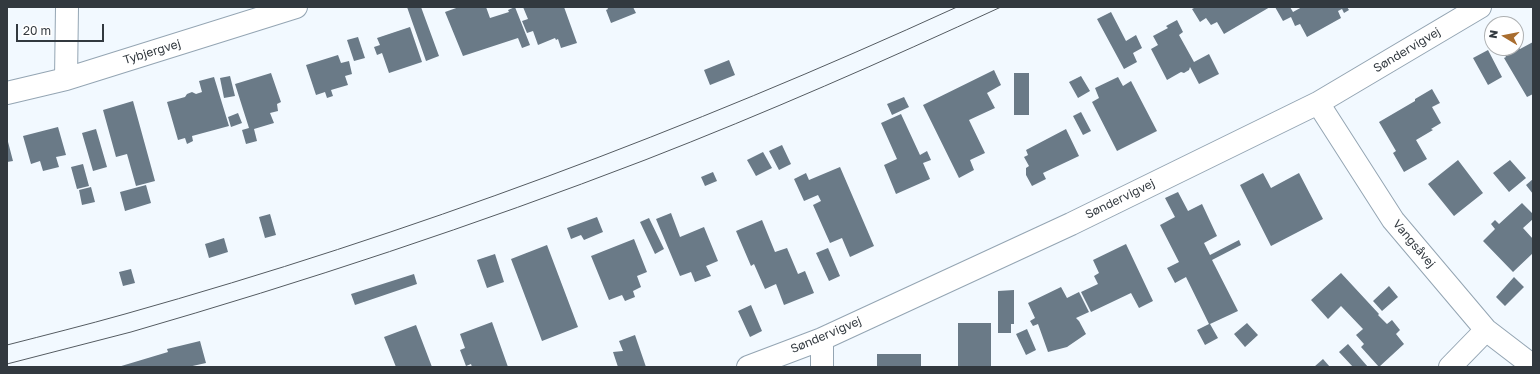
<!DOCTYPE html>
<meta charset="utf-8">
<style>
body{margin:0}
#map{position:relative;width:1540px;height:374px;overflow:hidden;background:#f2f9ff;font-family:"Golos Text",sans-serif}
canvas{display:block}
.frame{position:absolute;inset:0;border:8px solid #32393f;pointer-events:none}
.north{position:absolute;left:1484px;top:16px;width:40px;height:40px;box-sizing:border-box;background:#fff;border:1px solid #adb0b2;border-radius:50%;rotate:280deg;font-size:11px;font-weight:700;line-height:16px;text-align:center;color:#32393f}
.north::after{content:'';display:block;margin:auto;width:14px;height:18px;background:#a96d2f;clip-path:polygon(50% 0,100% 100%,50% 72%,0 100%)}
.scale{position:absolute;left:16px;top:24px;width:88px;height:18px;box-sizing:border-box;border:2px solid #32393f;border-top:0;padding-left:5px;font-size:12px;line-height:14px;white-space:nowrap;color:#32393f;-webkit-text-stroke:3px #fff;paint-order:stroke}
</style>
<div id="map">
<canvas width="1540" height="374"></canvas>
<div class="frame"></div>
<div class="north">N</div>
<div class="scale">20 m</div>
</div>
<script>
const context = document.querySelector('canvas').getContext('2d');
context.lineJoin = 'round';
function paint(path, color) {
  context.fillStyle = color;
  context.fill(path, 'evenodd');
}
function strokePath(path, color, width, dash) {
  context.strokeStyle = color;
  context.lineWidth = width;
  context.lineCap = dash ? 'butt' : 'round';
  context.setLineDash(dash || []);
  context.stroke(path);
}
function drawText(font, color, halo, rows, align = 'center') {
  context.font = font + ' "Golos Text",sans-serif';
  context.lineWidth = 4;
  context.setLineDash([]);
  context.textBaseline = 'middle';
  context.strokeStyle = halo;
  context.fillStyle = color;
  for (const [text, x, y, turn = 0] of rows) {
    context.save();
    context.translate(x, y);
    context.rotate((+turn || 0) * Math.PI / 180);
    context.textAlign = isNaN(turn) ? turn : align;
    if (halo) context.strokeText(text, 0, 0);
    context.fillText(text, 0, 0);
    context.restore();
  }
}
paint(new Path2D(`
 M407,7H421L439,56L426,61Z
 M459,7H486L490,18L509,12L508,10L515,7L530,45L522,48L518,38L463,56L445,12Z
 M523,7H564L577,43L561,48L558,39L556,40L555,38L538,45L533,31L527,33L522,21L528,19Z
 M607,7H633L636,13L611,23L606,10L608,9Z
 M1196,7H1270L1224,34L1217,22L1211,25L1206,18L1200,22L1192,9Z
 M1275,7H1290L1293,12L1302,7H1347L1349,10L1344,13L1342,9L1338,11L1341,18L1307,37L1300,24L1295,26L1291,17L1283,21Z
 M1111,12L1126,41L1136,35L1142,48L1133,53L1137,62L1124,69L1097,19Z
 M1177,20L1183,32L1179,35L1194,62L1209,54L1219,74L1199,84L1190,67L1189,70L1184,73L1181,72L1167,80L1151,49L1158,45L1153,36L1168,28L1166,26Z
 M410,27L422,62L389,73L382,53L377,55L374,47L380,45L377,38Z
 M358,37L365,58L354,61L347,40Z
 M1516,41L1520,49L1533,42V94L1527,97L1504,58L1506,57L1501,48H1516Z
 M1488,50L1502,77L1488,85L1473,58Z
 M338,55L341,63L349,61L352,74L345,76L348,85L331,90L333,96L327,98L325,92L316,95L306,65Z
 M729,60L735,75L710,85L704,70Z
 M994,70L1001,85L987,93L995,108L969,120L985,153L970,160L974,170L959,178L923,105Z
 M271,73L281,102L277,104L278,111L270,113L274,123L254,129L257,141L246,144L242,130L249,128L235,84Z
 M1014,73H1029V115H1014Z
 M230,76L235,96L224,98L220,78Z
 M1081,76L1090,91L1078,98L1069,82Z
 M214,77L229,126L192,136L193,141L187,144L185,138L178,140L167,102L185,97L187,94L192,92L196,94L202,92L199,81Z
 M1118,77L1123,86L1131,81L1157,131L1117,151L1092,102L1099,98L1095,88Z
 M1432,89L1440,103L1432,107L1441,123L1431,129L1433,130L1416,140L1427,159L1404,172L1393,153L1396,151L1379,122L1415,101V99Z
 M904,97L909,107L892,115L887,104Z
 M133,101L155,181L136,186L127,154L116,157L103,110Z
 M1081,112L1091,131L1083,135L1073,116Z
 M238,113L242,123L231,127L228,117Z
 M901,114L920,155L927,151L931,160L923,163L930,179L896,194L884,165L897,159L881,123Z
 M58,127L66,155L56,157L59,167L43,171L40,161L31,164L23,136Z
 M96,129L107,167L93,171L82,133Z
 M1066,129L1079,156L1043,173L1046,179L1032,186L1026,175V168L1029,166L1024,157L1028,155L1026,150Z
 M7,138L13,161L7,162Z
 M782,145L791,164L779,170L769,151Z
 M763,152L772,168L756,176L747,160Z
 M1458,160L1483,193L1454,216L1428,184Z
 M1510,160L1526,178L1509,192L1493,173Z
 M83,164L89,186L77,189L71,167Z
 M840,167L874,246L850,257L842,238L830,243L813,205L821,201L818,195L804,201L794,179L806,173L809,180Z
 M713,172L717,181L705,186L701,177Z
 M1263,173L1271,188L1299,173L1323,219L1271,246L1240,185Z
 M1533,179V194L1526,185Z
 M146,185L151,203L125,211L120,192Z
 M91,187L95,202L82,205L79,190Z
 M1178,192L1188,211L1202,204L1217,236L1204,243L1210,255L1239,240L1241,245L1212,260L1238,311L1210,324L1218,338L1205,345L1197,330L1209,324L1186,277L1175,283L1167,268L1179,262L1160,225L1175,217L1165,198Z
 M1522,203L1533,214V219L1523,228L1533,239V253L1513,272L1483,241L1495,229L1491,224L1495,220L1499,224Z
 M671,213L680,237L704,227L718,261L706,266L711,276L695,282L691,272L680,276L656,219Z
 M270,214L276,235L265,238L259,217Z
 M597,217L603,232L584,240L581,235L571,239L567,228Z
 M649,218L664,249L655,254L640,222Z
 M762,220L775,252L787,248L798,274L805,271L814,293L784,305L776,284L765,289L754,264L751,266L736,231Z
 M224,238L228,252L209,258L205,244Z
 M634,239L647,272L637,276L641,287L633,291L635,297L625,301L622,295L609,300L591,256Z
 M1126,244L1153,301L1139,308L1131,293L1091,312L1081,292L1098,284L1094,276L1099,273L1093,260Z
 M547,245L578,327L542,341L511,259Z
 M828,248L840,276L829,281L816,253Z
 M495,254L504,282L487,288L477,260Z
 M131,269L135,283L123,286L119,272Z
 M1341,273L1379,314L1378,315L1387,324L1392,320L1400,330L1396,334L1404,344L1379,367L1361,347L1364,344L1356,335L1363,329L1341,306L1328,319L1311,300Z
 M414,274L417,284L355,305L351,294Z
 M1514,277L1524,287L1505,306L1496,297Z
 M1389,286L1398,297L1382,311L1373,301Z
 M1061,287L1067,298L1079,292L1089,312L1076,318L1079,321L1086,334L1067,347L1048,352L1038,324L1033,326L1030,321L1035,318L1028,303Z
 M1014,290V324H1011V333H998V291Z
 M751,305L762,331L750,337L738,311Z
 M492,322L508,367H472L471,364L466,366L460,350L465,348L460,334Z
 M958,323H991V367H958Z
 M1247,323L1258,335L1245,347L1234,334Z
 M416,325L432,367H396L384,337Z
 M1027,329L1036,350L1026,355L1016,334Z
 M635,335L646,367H618L613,352L623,351L619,341Z
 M200,341L206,363L188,367H118L168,352L167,349Z
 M1348,344L1368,367H1353L1339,352Z
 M877,354H921V367H877Z
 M1323,359L1330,367H1314Z`), '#6a7a87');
const street = new Path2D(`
 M66,79L67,7
 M7,93L66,79L296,7
 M1318,103L1393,220L1486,330L1533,366
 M822,339V367
 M748,367L822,339L1071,224L1318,103L1480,7
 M1450,367L1486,330`);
strokePath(street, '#94a5b3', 24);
strokePath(street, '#fff', 22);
strokePath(new Path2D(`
 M7,345C46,335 86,325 125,314C410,234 688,130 957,7
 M7,364C48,353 90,343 131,332C304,282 476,225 645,160C766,113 884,61 1001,7`), '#545b61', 1);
drawText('12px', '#32393f', '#fff', [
 ["Søndervigvej",1407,50,-31],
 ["Tybjergvej",152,52,-17],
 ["Søndervigvej",1120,199,-26],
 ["Vangsåvej",1414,244,50],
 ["Søndervigvej",826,335,-23]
]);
</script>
